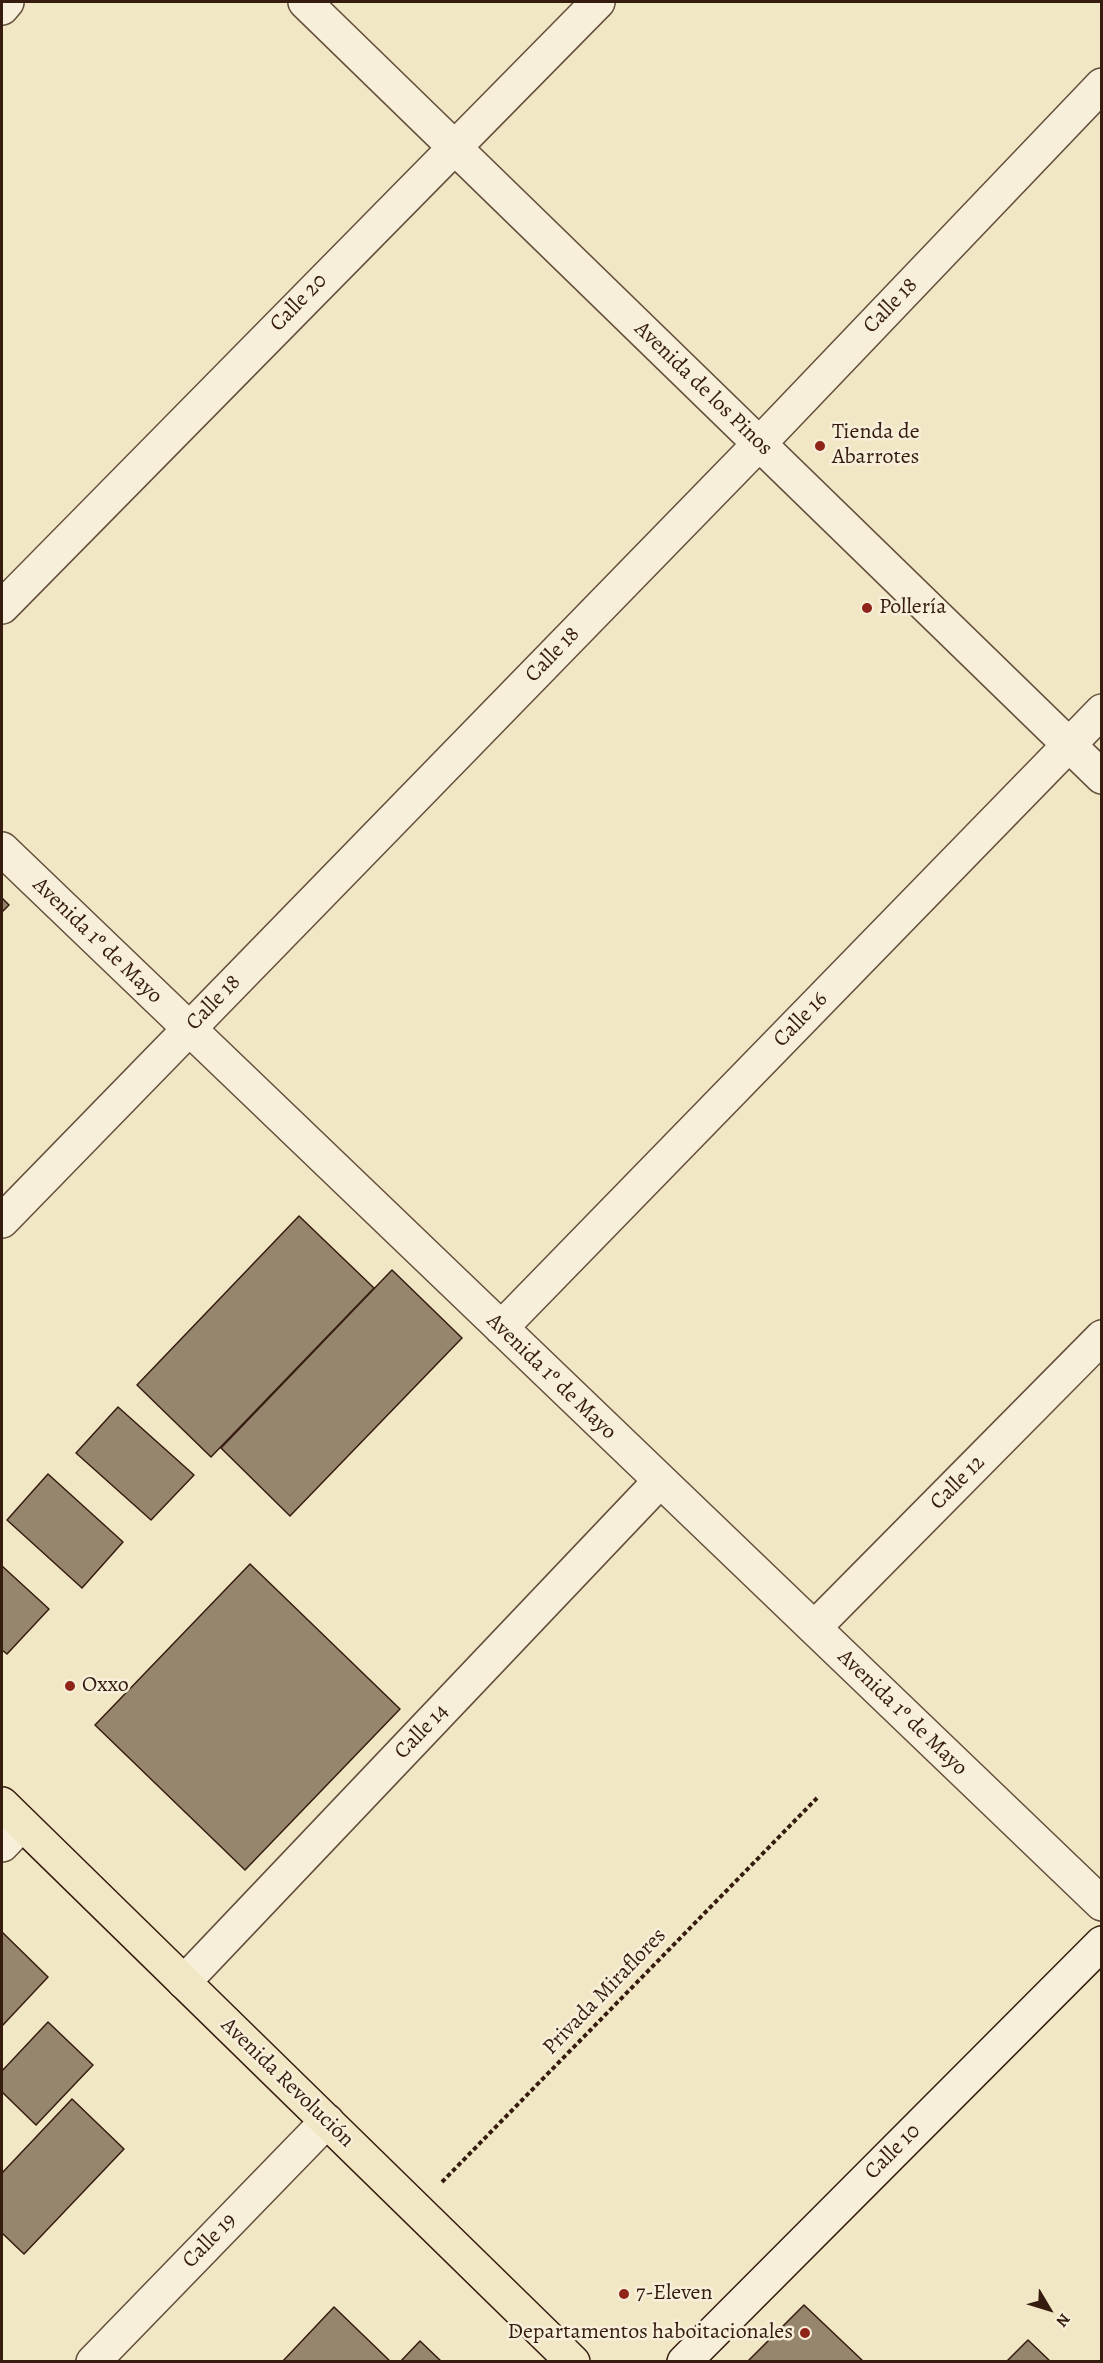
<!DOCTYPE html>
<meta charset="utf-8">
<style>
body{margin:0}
#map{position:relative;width:1103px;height:2363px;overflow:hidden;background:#f2e7c5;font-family:Alegreya,serif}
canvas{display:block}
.frame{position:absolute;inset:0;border:3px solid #351c0f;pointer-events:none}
.north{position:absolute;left:1019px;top:2279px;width:60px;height:60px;-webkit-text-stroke:4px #f7efd9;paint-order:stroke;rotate:128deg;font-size:16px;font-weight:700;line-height:24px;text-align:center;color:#351c0f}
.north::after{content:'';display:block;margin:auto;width:21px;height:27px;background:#351c0f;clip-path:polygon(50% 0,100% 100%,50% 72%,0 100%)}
</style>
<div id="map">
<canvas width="1103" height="2363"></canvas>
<div class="frame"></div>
<div class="north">N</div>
</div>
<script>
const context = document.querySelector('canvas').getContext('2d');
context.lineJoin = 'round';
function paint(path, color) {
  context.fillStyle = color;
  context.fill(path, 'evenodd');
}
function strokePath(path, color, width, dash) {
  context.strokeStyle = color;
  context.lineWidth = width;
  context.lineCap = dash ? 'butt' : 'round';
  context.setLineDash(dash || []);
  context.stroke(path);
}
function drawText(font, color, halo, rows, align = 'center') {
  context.font = font + ' Alegreya,serif';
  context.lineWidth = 5;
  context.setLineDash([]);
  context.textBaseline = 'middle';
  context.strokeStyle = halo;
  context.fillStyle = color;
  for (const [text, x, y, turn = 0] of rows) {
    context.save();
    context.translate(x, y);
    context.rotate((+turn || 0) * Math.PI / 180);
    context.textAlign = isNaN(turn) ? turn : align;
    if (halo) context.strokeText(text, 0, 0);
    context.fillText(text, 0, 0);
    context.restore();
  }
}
const building = new Path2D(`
 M2,898L9,905L2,912Z
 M299,1216L374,1288L211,1457L137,1385Z
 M392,1270L462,1338L290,1516L221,1448Z
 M118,1407L194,1475L151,1520L76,1453Z
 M48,1474L123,1542L82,1588L7,1520Z
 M250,1564L400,1709L245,1870L95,1725Z
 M2,1566L49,1609L7,1654L2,1650Z
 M2,1932L48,1977L2,2026Z
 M48,2022L93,2065L36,2125L2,2092V2071Z
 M72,2099L124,2149L24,2254L2,2233V2173Z
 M804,2305L864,2362H747Z
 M334,2307L391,2362H282Z
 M1028,2340L1051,2362H1006Z
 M420,2341L442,2362H400Z`);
paint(building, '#97866e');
strokePath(building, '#351c0f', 1.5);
const street = new Path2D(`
 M305,2L1102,777
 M2,8L7,2
 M2,607L598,2
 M2,849L1102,1904
 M2,1221L759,444L1102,85
 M501,1328L1102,711
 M814,1628L1102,1337
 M2,1845L22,1824
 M184,1982L660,1481
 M93,2362L327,2121`);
const secondary = new Path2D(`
 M684,2362L1102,1943`);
const primary = new Path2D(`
 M2,1804L573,2362`);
strokePath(street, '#644f3c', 36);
strokePath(secondary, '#351c0f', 36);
strokePath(primary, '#351c0f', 36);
strokePath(new Path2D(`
 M442,2182L817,1798`), '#351c0f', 4, [4.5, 3]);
strokePath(street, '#f7efd9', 33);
strokePath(secondary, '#f7efd9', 33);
strokePath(primary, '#f2e7c5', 33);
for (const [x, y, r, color] of [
 [820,446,6,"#8f2418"],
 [867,608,6,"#8f2418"],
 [70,1686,6,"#8f2418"],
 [624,2294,6,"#8f2418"],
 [805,2333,6,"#8f2418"]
]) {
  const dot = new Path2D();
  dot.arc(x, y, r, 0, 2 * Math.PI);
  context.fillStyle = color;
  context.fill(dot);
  strokePath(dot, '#f7efd9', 2);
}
drawText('22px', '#351c0f', '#f7efd9', [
 ["Calle 20",299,303,-46],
 ["Calle 18",891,306,-46],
 ["Avenida de los Pinos",703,389,44],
 ["Calle 18",553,655,-46],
 ["Avenida 1º de Mayo",97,941,44],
 ["Calle 18",214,1003,-46],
 ["Calle 16",801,1020,-46],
 ["Avenida 1º de Mayo",551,1377,44],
 ["Calle 12",958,1483,-45],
 ["Avenida 1º de Mayo",902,1713,44],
 ["Calle 14",422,1732,-46],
 ["Privada Miraflores",605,1992,-46],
 ["Avenida Revolución",287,2083,44],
 ["Calle 10",893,2152,-45],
 ["Calle 19",210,2241,-46]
]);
drawText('22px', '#351c0f', '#f7efd9', [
 ["Tienda de",832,433],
 ["Abarrotes",832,458],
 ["Pollería",879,608],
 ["Oxxo",82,1686],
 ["7-Eleven",636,2294],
 ["Departamentos haboitacionales",793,2333,"right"]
], 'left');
</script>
